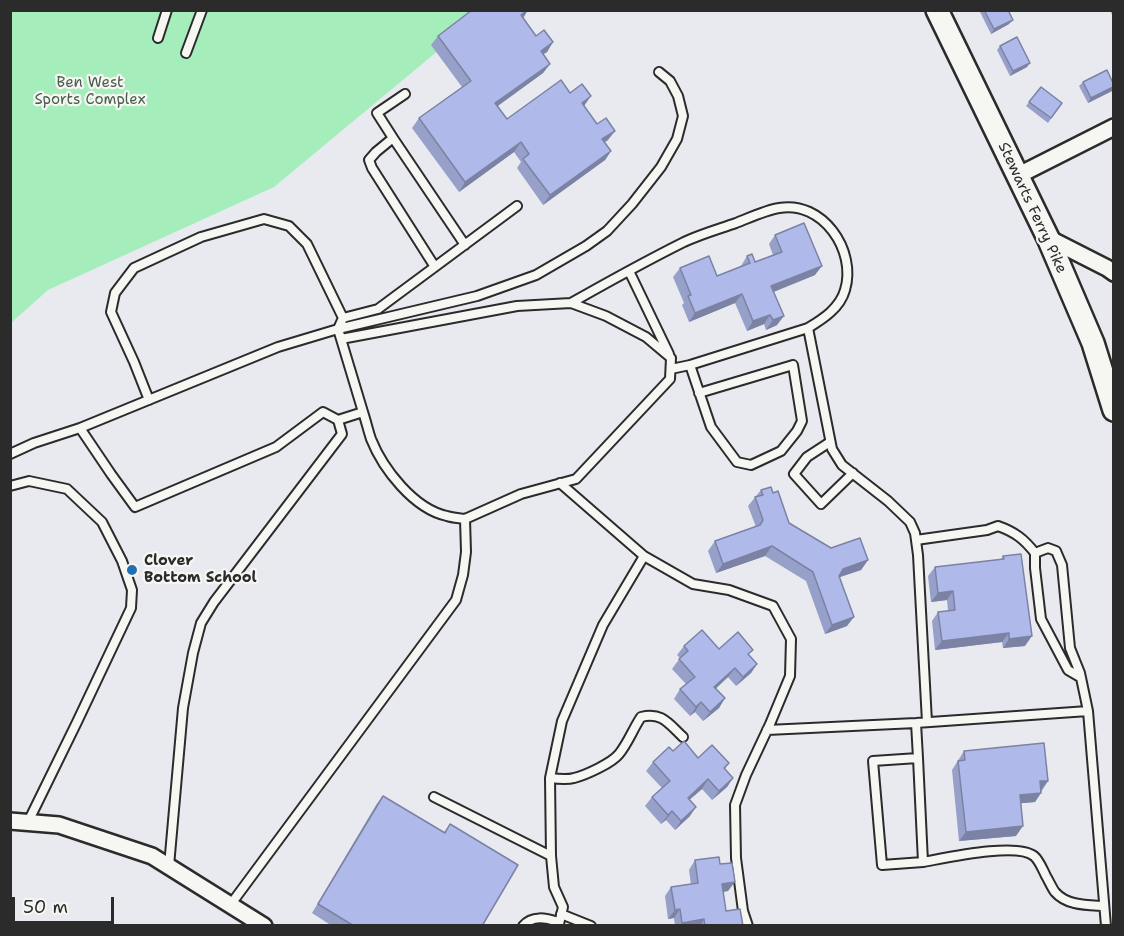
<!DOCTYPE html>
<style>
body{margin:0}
#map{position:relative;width:1124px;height:936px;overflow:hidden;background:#e8eaf0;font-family:"Shantell Sans",sans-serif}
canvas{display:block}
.frame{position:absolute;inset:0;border:12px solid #2b2b2b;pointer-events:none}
.scale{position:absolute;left:12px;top:897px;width:102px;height:27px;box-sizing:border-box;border:3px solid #2b2b2b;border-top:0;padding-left:8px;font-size:18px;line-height:21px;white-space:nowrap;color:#2b2b2b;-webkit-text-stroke:4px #f6f6f2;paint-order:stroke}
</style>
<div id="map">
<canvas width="1124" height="936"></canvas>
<div class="frame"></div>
<div class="scale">50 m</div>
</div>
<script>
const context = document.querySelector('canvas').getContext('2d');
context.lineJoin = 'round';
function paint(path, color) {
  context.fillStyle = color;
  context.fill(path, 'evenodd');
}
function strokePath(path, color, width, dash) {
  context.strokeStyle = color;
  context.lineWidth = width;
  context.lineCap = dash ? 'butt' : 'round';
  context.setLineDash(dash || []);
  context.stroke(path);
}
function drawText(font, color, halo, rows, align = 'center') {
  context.font = font + ' "Shantell Sans",sans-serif';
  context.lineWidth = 4.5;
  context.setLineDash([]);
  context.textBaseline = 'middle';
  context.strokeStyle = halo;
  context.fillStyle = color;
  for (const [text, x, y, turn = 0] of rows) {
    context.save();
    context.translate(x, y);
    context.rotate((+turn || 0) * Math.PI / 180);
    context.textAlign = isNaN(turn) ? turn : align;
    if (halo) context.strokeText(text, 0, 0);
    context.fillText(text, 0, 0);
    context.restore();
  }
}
paint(new Path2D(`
 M11,11H486L274,187L48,290L11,323Z`), '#a5eebc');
const lane = new Path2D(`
 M158,38L167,10
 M186,53L202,10
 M393,138L377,113L405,94
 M435,267L372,168L369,160L376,152L393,138L465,245
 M629,271L669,354
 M571,303C608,282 646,261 684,242C701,234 719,229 736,223C749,218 766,210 779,208C822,200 857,250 845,290C840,308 823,319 808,328L690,365L671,369
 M343,318L378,309L517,206
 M808,328L832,449L842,465L888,501L910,522L915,533L918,555L927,722
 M341,339L517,306L571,303L606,316L646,337L671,358L670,379L576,479L521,494L465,519
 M690,365L711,427L737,462L751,465L781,451L797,431L802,421L793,365L699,393
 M80,428L111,474L135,507L276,447L323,412L338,420L363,412L338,329L477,296L536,275L586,246L607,231L632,204L661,167L677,139L683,116L678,96L670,81L659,72
 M830,442L807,457L794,474L821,504L853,473
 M10,454L34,443L80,428L278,347L338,329L343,318L307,244L289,226L264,219L201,237L134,268L115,293L111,312L134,362L149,400
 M10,486L29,481L67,489L102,522L122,561L132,590L131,608L77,722L28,822
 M916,540L987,530L998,526C1015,532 1024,539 1035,553
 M644,556L693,584L729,590L773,606L791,639L790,676L770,724L746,775L735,805L736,858L743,911L748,926
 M1080,677L1068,670L1041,619L1035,568V553L1048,548L1056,551L1062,565L1070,648L1080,673L1088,711L1106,926
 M916,723L918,758L873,761L882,865L923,862L918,758
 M767,730L916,723L1088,711
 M550,778C558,779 567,780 574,778C586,775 612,763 619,754C628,743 633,729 641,717C662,712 668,723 683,737
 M434,797L551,856
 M923,862C946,858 1017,842 1034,856C1039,860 1043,870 1046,876C1049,881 1052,888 1055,892C1067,906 1088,905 1104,906
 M169,866L183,708L193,653L201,623L214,602L342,434L338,420
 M231,904L456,600L463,575L466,552L465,519C459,518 453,518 447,516C414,509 383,469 371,439C368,430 366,421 363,412
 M561,914L591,926
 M559,924L563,907L554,887L551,856L550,778L562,721L603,625L644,556L560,483
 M523,926C532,915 546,918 558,922L559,926`);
const street = new Path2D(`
 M1017,176L1114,127
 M1048,238L1107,268L1114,273
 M10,821L59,825L152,856L264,926`);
const secondary = new Path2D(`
 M937,10L1048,238L1093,343L1114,410`);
strokePath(lane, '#2b2b2b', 12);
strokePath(street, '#2b2b2b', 20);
strokePath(secondary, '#2b2b2b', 26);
strokePath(lane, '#f6f6f2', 8);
strokePath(street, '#f6f6f2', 15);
strokePath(secondary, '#f6f6f2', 21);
paint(new Path2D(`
 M472,10H528L523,18L536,36L553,42L547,52L543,54L550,64L543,73L498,106L507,119L570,93L584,106L608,140L605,142L611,151L605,160L543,205L517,168L521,162L514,152L459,192L412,128L419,118L462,87L431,45L438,36Z
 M979,10H1008L1009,24L991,34Z
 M1110,10H1113V17Z
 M1000,46L1027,67L1010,76L997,50Z
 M1083,82L1112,91L1088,103L1079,86Z
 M1041,87L1062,103L1048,123L1026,106Z
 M775,235L815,275L774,292L777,325L766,330L764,324L747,331L735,303L689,322L682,305L684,303L673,277L680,268L717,276L741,266L747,256L755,262L773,255L769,244Z
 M761,490L773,493L789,523L831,548L868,560L861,570L840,577L847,626L825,634L806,581L765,556L716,573L708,551L715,541L756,527L748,506Z
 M1003,556L1025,646L1003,648L1002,642L935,650L932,621L938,612L948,611L947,600L931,602L928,576L935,567L1001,559Z
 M684,646L719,649L749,655L757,664L751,673L736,686L728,677L716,688L725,698L719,708L703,721L695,712L690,716L674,699L680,689L686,684L672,669L680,658L677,655Z
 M673,751L698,758L729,763L725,769L733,778L727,787L712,800L702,789L689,800L690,816L675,830L666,820L661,824L645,806L652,797L662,788L646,771L653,762Z
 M964,751L1048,781L1035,802L1020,803L1016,836L959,841L952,770Z
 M383,796L444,832L450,824L482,926H332L312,913L376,805Z
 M695,860L720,864L728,891L723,892L726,911L743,926H675L674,918L668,919L665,896L671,887L691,885L689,870Z`), '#97a0c9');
paint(new Path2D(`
 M527,10H528L523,18L521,15Z
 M1013,20L1009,24L991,34L994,29Z
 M553,42L547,52L534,60L541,51Z
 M1030,63L1027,67L1010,76L1013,71Z
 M550,64L543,73L489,112L495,103Z
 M1113,87L1112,91L1088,103L1091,98Z
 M591,96L584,106L575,112L582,103Z
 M615,131L608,140L596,148L602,139Z
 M521,142L514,152L459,192L465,182Z
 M611,151L605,160L543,205L550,195Z
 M822,266L815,275L765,295L771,286Z
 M742,294L735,303L689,322L695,313Z
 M770,315L764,324L747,331L753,321Z
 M784,316L777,325L766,330L773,320Z
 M772,546L765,556L716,573L723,564Z
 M868,560L861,570L837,578L843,569Z
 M953,591L947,600L931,602L938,593Z
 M854,617L847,626L825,634L832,625Z
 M1009,633L1002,642L935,650L942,641Z
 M1032,636L1025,646L1003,648L1009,639Z
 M757,664L751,673L736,686L743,677Z
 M735,668L728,677L708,696L714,687Z
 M725,698L719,708L703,721L710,712Z
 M701,702L695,712L690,716L696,707Z
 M733,778L727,787L712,800L719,791Z
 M708,779L702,789L681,807L688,798Z
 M1040,781H1048L1041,790Z
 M1041,793L1035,802L1013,804L1020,795Z
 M696,807L690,816L675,830L681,821Z
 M672,811L666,820L661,824L668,815Z
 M1023,826L1016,836L959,841L966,832Z
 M735,882L728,891L715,893L722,884Z
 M680,909L674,918L668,919L675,910Z
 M704,919L700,926H680L682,923Z`), '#7b82a4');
const building = new Path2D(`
 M472,10H527L521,15L536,36L544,30L553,42L541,51L550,64L495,103L507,119L561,80L570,93L582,84L591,96L582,103L597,124L606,118L615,131L602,139L611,151L550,195L523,159L529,154L521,142L465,182L419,118L471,81L438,36Z
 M984,10H1008L1013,20L994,29Z
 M1017,37L1030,63L1013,71L1000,46Z
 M1107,70L1113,83V87L1091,98L1083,82Z
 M1041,87L1062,103L1051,118L1029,102Z
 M804,223L822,266L771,286L784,316L773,320L770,315L753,321L742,294L695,313L688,296L691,295L680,268L709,256L717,276L750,263L747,256L752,254L755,262L782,252L775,235Z
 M771,487L773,493L778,491L789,523L831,548L860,538L868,560L843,569L839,576L854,617L832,625L813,572L772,546L723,564L715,541L760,525L763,520L755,497L763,495L761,490Z
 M1021,554L1032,636L1009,639V633L942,641L938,612L955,610L953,591L938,593L935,567L1004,559L1003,556Z
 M702,630L719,649L738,632L753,650L748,654L757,664L743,677L735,668L714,687L725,698L710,712L701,702L696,707L680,689L695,677L679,659L688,651L684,646Z
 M684,741L698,758L712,745L729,763L724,768L733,778L719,791L708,779L688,798L696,807L681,821L672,811L668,815L652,797L670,781L653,762L669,747L673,751Z
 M1044,743L1048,781H1040L1041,793L1020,795L1023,826L966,832L958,761L965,760L964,751Z
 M383,796L445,833L450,824L518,865L482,926H354L318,904Z
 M719,857L720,864L732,863L735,882L722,884L726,911L740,909L743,926H705L704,919L682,923L680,909L675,910L671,887L698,883L695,860Z`);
paint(building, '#b0baea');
strokePath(building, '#7b82a4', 1.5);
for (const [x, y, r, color] of [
 [132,570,6,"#1f6fb2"]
]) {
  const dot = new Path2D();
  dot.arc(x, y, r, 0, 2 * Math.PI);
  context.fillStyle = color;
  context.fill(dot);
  strokePath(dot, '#f6f6f2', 2);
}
drawText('15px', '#4a5c4f', '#f6f6f2', [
 ["Ben West",90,83],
 ["Sports Complex",90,100]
]);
drawText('15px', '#2b2b2b', '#f6f6f2', [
 ["Stewarts Ferry Pike",1032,208,65]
]);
drawText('bold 15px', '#2b2b2b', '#f6f6f2', [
 ["Clover",144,561],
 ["Bottom School",144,578]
], 'left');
</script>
